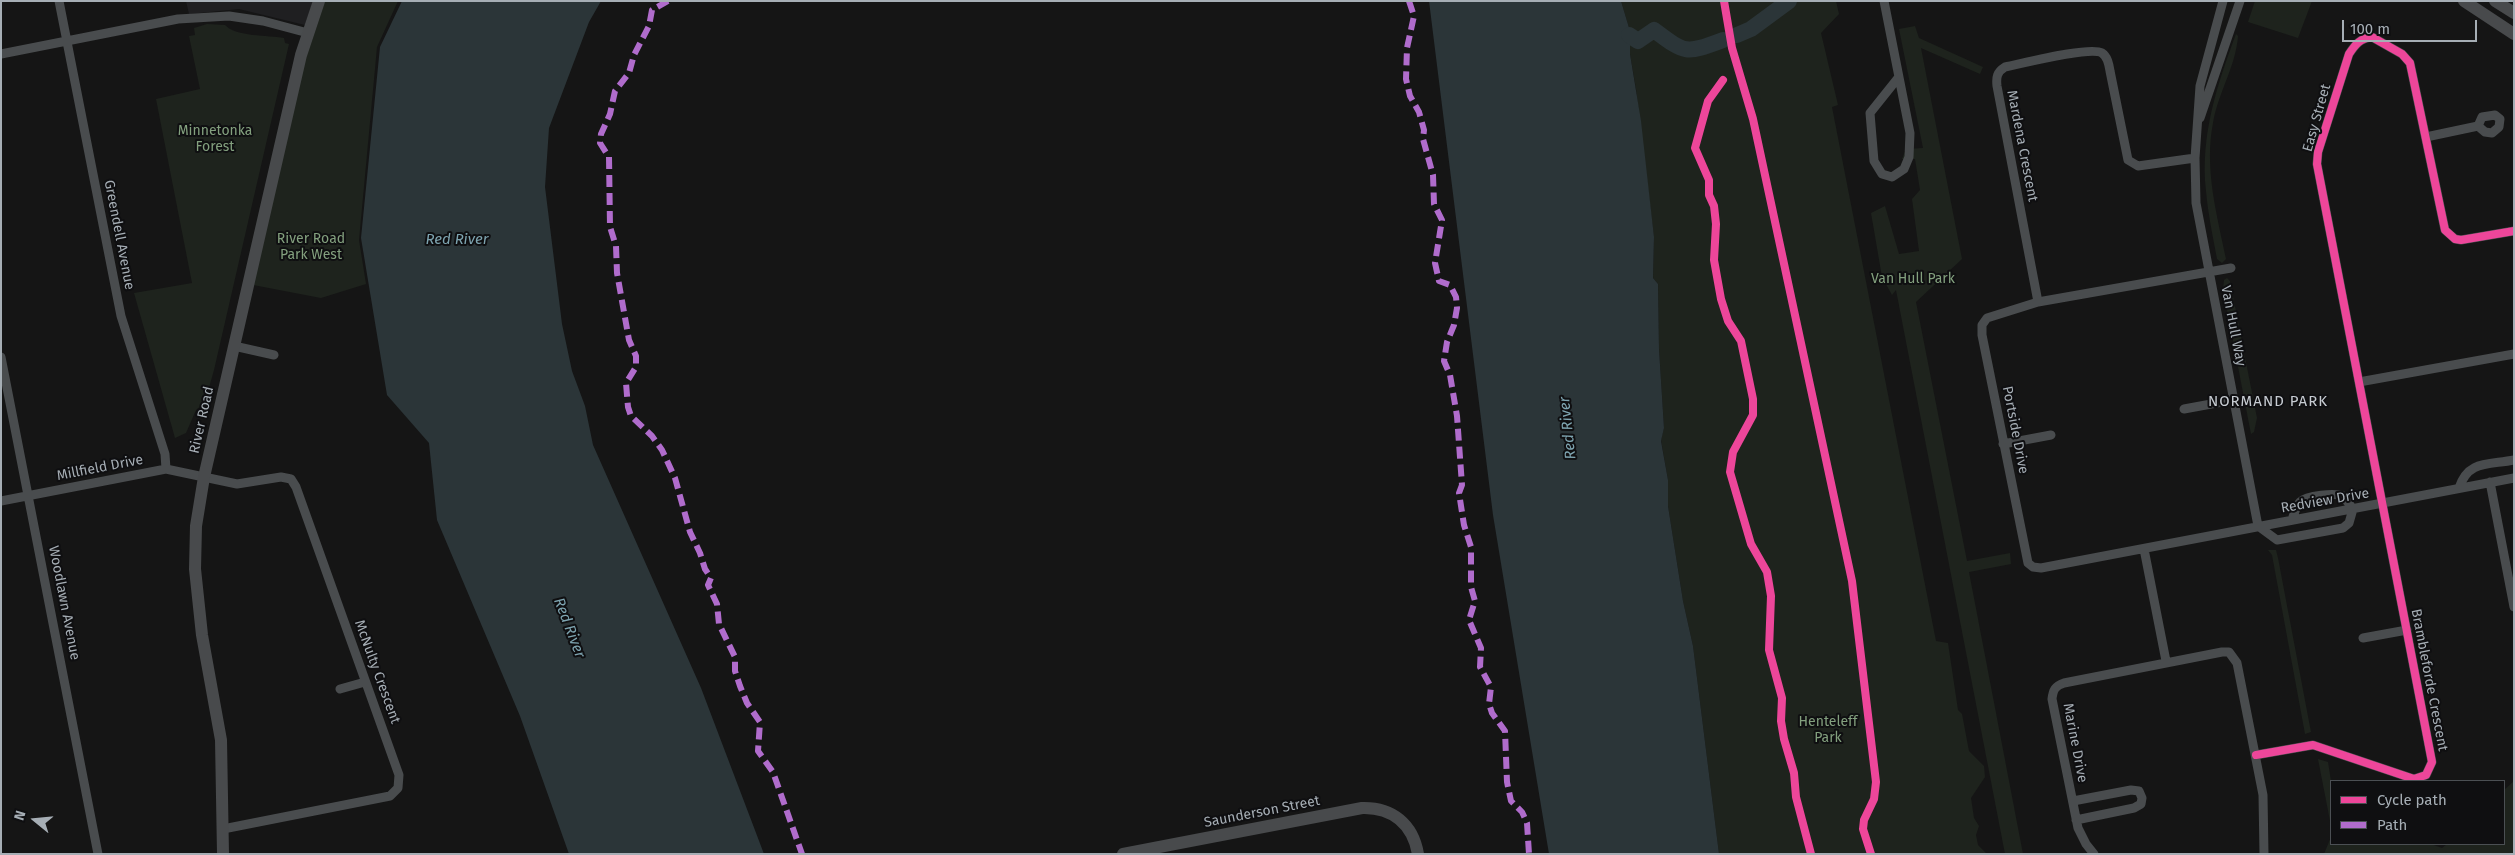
<!DOCTYPE html>
<style>
body{margin:0}
#map{position:relative;width:2515px;height:855px;overflow:hidden;background:#151515;font-family:"Fira Sans",sans-serif}
canvas{display:block}
.frame{position:absolute;inset:0;border:2px solid #a6aeb5;pointer-events:none}
.legend{position:absolute;left:2330px;top:780px;width:175px;height:65px;box-sizing:border-box;background:#0f0f11;border:1px solid #4b4f53;margin:0;padding:6px 9px;list-style:none;font-size:15px;color:#a6aeb5}
.legend li{display:flex;align-items:center;gap:10px;height:25px}
.legend b{width:25px;border:1px solid #4b4f53}
.north{position:absolute;left:10px;top:795px;width:50px;height:50px;-webkit-text-stroke:4px #0f0f11;paint-order:stroke;rotate:287deg;font-size:14px;font-weight:700;line-height:20px;text-align:center;color:#a6aeb5}
.north::after{content:'';display:block;margin:auto;width:18px;height:22px;background:#a6aeb5;clip-path:polygon(50% 0,100% 100%,50% 72%,0 100%)}
.scale{position:absolute;left:2342px;top:20px;width:135px;height:22px;box-sizing:border-box;border:2px solid #a6aeb5;border-top:0;padding-left:6px;font-size:15px;line-height:18px;white-space:nowrap;color:#a6aeb5;-webkit-text-stroke:4px #0f0f11;paint-order:stroke}
</style>
<div id="map">
<canvas width="2515" height="855"></canvas>
<div class="frame"></div>
<ul class="legend">
<li><b style="height:6px;background:#ed469a"></b>Cycle path</li>
<li><b style="height:6px;background:#b06ccc"></b>Path</li>
</ul>
<div class="north">N</div>
<div class="scale">100 m</div>
</div>
<script>
const context = document.querySelector('canvas').getContext('2d');
context.lineJoin = 'round';
function paint(path, color) {
  context.fillStyle = color;
  context.fill(path, 'evenodd');
}
function strokePath(path, color, width, dash) {
  context.strokeStyle = color;
  context.lineWidth = width;
  context.lineCap = dash ? 'butt' : 'round';
  context.setLineDash(dash || []);
  context.stroke(path);
}
function drawText(font, color, halo, rows, align = 'center') {
  context.font = font + ' "Fira Sans",sans-serif';
  context.lineWidth = 4;
  context.setLineDash([]);
  context.textBaseline = 'middle';
  context.strokeStyle = halo;
  context.fillStyle = color;
  for (const [text, x, y, turn = 0] of rows) {
    context.save();
    context.translate(x, y);
    context.rotate((+turn || 0) * Math.PI / 180);
    context.textAlign = isNaN(turn) ? turn : align;
    if (halo) context.strokeText(text, 0, 0);
    context.fillText(text, 0, 0);
    context.restore();
  }
}
paint(new Path2D(`
 M186,1H313L305,25L239,9L189,14Z`), '#1f1f21');
paint(new Path2D(`
 M323,1H398L377,47L359,240L366,284L321,298L253,285L305,56Z
 M1621,1H1836L1839,14L1821,33L1838,105L1832,107L1936,641L1948,643L1958,710L1962,714L1969,751L1984,766L1985,777L1971,798L1974,818L1979,826L1976,835L1978,845L1987,854H1719L1693,646L1683,601L1668,506V480L1661,440L1664,428L1659,349L1658,284L1653,278L1654,238L1636,89L1630,54V31Z
 M2255,1H2312L2298,38L2248,22Z
 M207,24L225,25C236,37 268,35 284,38L285,43L289,44L214,370L205,402L196,410L186,433L175,438L134,293L192,283L156,99L200,89L189,36L195,35L194,28Z
 M1915,26L1919,38L1983,67L1980,74L1921,48L1962,259L1916,302L1967,561L2010,553L2011,564L1969,572L2023,854H2005L1896,290L1892,295L1882,277L1871,213L1885,206L1899,254L1919,251L1912,199L1920,190L1915,159H1902L1906,149L1923,148L1899,29Z
 M2236,34L2238,36C2236,66 2218,93 2213,123C2204,168 2217,215 2226,259L2222,263L2217,259C2213,237 2208,214 2206,191C2200,136 2217,85 2236,34Z
 M2227,278L2230,281L2257,418L2254,432L2251,434L2223,289L2224,280Z
 M2268,550H2276L2278,558L2311,732L2305,734L2272,555Z
 M2318,759L2328,762L2331,781V826Z
 M2514,781V854H2324L2331,837V844H2431L2442,848L2447,844H2504V790Z`), '#1e231d');
paint(new Path2D(`
 M402,1H601L589,22L549,128L545,187L562,324L572,371L585,406L593,445L701,688L764,854H569L520,716L437,520L429,443L387,395L361,238L380,47Z
 M1429,1H1621L1630,31V54L1641,121L1654,237L1653,278L1658,284L1659,349L1664,428L1661,441L1668,480V506L1683,601L1693,646L1719,854H1549L1493,515Z`), '#2b3538');
strokePath(new Path2D(`
 M1629,35L1638,41L1654,30C1686,54 1685,54 1723,40
 M1737,35L1751,29L1789,1`), '#2b3538', 16);
strokePath(new Path2D(`
 M59,1L121,316L165,454L166,469
 M1884,1L1910,133L1909,157L1904,169L1892,177L1882,174L1874,161L1870,113L1898,78
 M2223,1L2200,86L2195,158L2196,203L2258,526
 M1,54L178,19L229,16L263,21L308,33
 M2200,118L2240,1
 M2426,137L2478,126L2485,132L2492,133L2499,127L2500,119L2495,115L2482,117L2478,126
 M2231,268L2038,302L1987,318L1982,325V335L2028,563L2033,567L2041,568L2514,478
 M2038,302L1997,86C1996,77 1997,72 2005,67C2021,64 2090,46 2102,53C2108,57 2109,65 2110,71L2128,160L2138,166L2195,158
 M234,346L274,355
 M1,357L98,854
 M2359,382L2514,354
 M2184,409L2233,400
 M2003,444L2051,435
 M2490,482L2514,607
 M2459,488C2468,460 2488,465 2514,460
 M1,501L166,469L237,484L281,477L291,479L296,487L399,775L398,788L390,796L223,829
 M2258,526L2277,540L2343,528L2349,523L2353,509L2343,496C2335,493 2307,495 2300,502C2296,506 2294,514 2292,520
 M2144,549L2166,661
 M2363,638L2407,630
 M340,689L365,682
 M2256,755L2313,745L2414,779L2426,775L2432,762L2317,164L2318,152L2349,54C2355,45 2360,38 2372,37L2402,54L2410,63L2445,230L2455,239L2461,240L2514,231
 M2073,801L2131,790L2139,791L2142,798L2141,804L2134,808L2076,820
 M2094,854L2086,844L2078,828L2052,699C2053,690 2055,686 2064,683L2222,652H2229L2237,663L2263,795L2264,854`), '#494c4e', 9);
strokePath(new Path2D(`
 M2464,1L2514,34
 M2495,1L2514,13
 M223,854L221,740L202,635L195,569L196,526L204,477L301,55L319,1
 M1123,854L1362,808C1392,807 1413,824 1418,854`), '#484a4c', 12);
strokePath(new Path2D(`
 M668,1L652,10L649,26L634,55L629,73L615,91L610,114L601,134L600,143L609,157L610,227L616,246L617,273L629,340L636,356V367L626,383L628,407L631,416L652,436L662,450L675,478L690,532L700,553L705,569L711,578L708,585L717,604L719,624L735,657V671L740,686L747,703L760,722L758,751L773,772L802,854
 M1409,1L1414,16L1407,48L1406,79L1410,96L1419,112L1424,130L1423,139L1433,175L1434,204L1442,220L1435,263L1439,281L1450,285L1456,297L1457,308L1454,325L1447,342L1444,361L1450,375L1457,416L1462,485L1459,493L1464,525L1471,547V587L1475,601L1469,620L1481,648L1480,667L1491,687L1489,704L1492,713L1505,731L1507,782L1511,801L1522,812L1527,823L1529,854`), '#b06ccc', 6, [12, 6]);
strokePath(new Path2D(`
 M1724,1L1732,48L1753,119L1852,581L1876,782L1874,799L1864,820L1863,829L1871,854
 M1723,80L1708,101L1695,148L1709,180V195L1714,206L1716,224L1714,260L1721,299L1728,321L1741,341L1753,399V415L1733,452L1730,472L1751,544L1767,572L1771,596L1769,650L1782,698L1781,721L1784,739L1794,773L1796,797L1811,854
 M2256,755L2313,745L2414,779L2426,775L2432,762L2317,164L2318,152L2349,54C2355,45 2360,38 2372,37L2402,54L2410,63L2445,230L2455,239L2461,240L2514,231`), '#ed469a', 8);
drawText('14px', '#a6aeb5', '#0f0f11', [
 ["Easy Street",2317,118,-74],
 ["Mardena Crescent",2022,146,79],
 ["Greendell Avenue",119,235,79],
 ["Van Hull Way",2233,326,79],
 ["River Road",202,420,-77],
 ["Portside Drive",2015,430,79],
 ["Millfield Drive",100,468,-11],
 ["Redview Drive",2325,501,-10],
 ["Woodlawn Avenue",64,603,79],
 ["McNulty Crescent",377,672,70],
 ["Brambleforde Crescent",2429,680,79],
 ["Marine Drive",2075,743,79],
 ["Saunderson Street",1262,812,-11]
]);
drawText('14px', '#83a07e', '#0f0f11', [
 ["Minnetonka",215,131],
 ["Forest",215,147],
 ["River Road",311,239],
 ["Park West",311,255],
 ["Van Hull Park",1913,279],
 ["Henteleff",1828,722],
 ["Park",1828,738]
]);
drawText('italic 15px', '#7ea4b0', '#0f0f11', [
 ["Red River",457,240],
 ["Red River",1568,428,-96],
 ["Red River",569,628,69]
]);
context.letterSpacing = '1px';
drawText('15px', '#c7ccd2', '#0f0f11', [
 ["NORMAND PARK",2268,402]
]);
context.letterSpacing = '0px';
</script>
